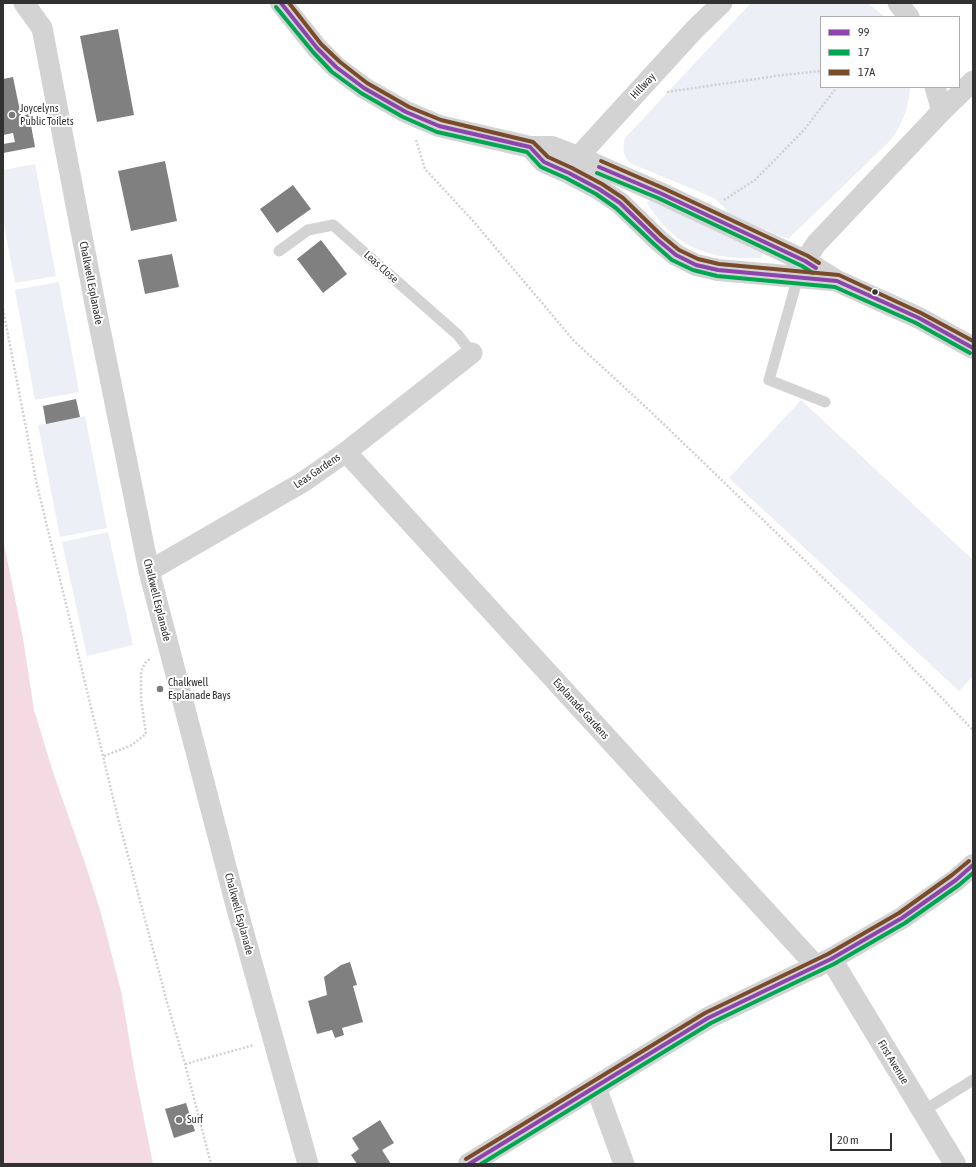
<!DOCTYPE html>
<style>
body{margin:0}
#map{position:relative;width:976px;height:1167px;overflow:hidden;background:#fff;font-family:"Asap Condensed",sans-serif}
canvas{display:block}
.frame{position:absolute;inset:0;border:4px solid #313131;pointer-events:none}
.legend{position:absolute;left:820px;top:16px;width:140px;height:72px;box-sizing:border-box;background:#fff;border:1px solid #adadad;margin:0;padding:5px 7px;list-style:none;font-size:12px;color:#313131}
.legend li{display:flex;align-items:center;gap:8px;height:20px}
.legend b{width:20px;border:1px solid #adadad}
.scale{position:absolute;left:830px;top:1133px;width:62px;height:18px;box-sizing:border-box;border:2px solid #313131;border-top:0;padding-left:5px;font-size:12px;line-height:14px;white-space:nowrap;color:#313131;-webkit-text-stroke:3px #fff;paint-order:stroke}
</style>
<div id="map">
<canvas width="976" height="1167"></canvas>
<div class="frame"></div>
<ul class="legend">
<li><b style="height:5px;background:#8e44ad"></b>99</li>
<li><b style="height:5px;background:#00a651"></b>17</li>
<li><b style="height:5px;background:#7a4b2a"></b>17A</li>
</ul>
<div class="scale">20 m</div>
</div>
<script>
const context = document.querySelector('canvas').getContext('2d');
context.lineJoin = 'round';
function paint(path, color) {
  context.fillStyle = color;
  context.fill(path, 'evenodd');
}
function strokePath(path, color, width, dash) {
  context.strokeStyle = color;
  context.lineWidth = width;
  context.lineCap = dash ? 'butt' : 'round';
  context.setLineDash(dash || []);
  context.stroke(path);
}
function drawText(font, color, halo, rows, align = 'center') {
  context.font = font + ' "Asap Condensed",sans-serif';
  context.lineWidth = 4;
  context.setLineDash([]);
  context.textBaseline = 'middle';
  context.strokeStyle = halo;
  context.fillStyle = color;
  for (const [text, x, y, turn = 0] of rows) {
    context.save();
    context.translate(x, y);
    context.rotate((+turn || 0) * Math.PI / 180);
    context.textAlign = isNaN(turn) ? turn : align;
    if (halo) context.strokeText(text, 0, 0);
    context.fillText(text, 0, 0);
    context.restore();
  }
}
paint(new Path2D(`
 M751,3H868L885,17H821V87H910C909,107 903,122 892,139L788,239L727,214V210L714,198L630,163C623,156 622,148 625,138Z
 M35,164L56,276L15,283L3,219V170Z
 M651,199L764,250L761,258C709,260 676,249 647,203Z
 M59,282L79,392L35,400L15,290Z
 M801,400L973,560V676L959,691L729,478Z
 M85,416L107,528L60,537L38,425Z
 M108,532L133,645L87,656L62,542Z`), '#edeff6');
paint(new Path2D(`
 M3,539L23,638L34,710L54,775L86,866L101,913L121,991L135,1074L153,1164H3Z`), '#f4dae2');
paint(new Path2D(`
 M118,29L134,115L97,122L80,36Z
 M13,77L21,116L29,114L35,147L3,153V144L15,142L13,133L3,135V79Z
 M165,161L177,221L131,231L118,171Z
 M293,185L311,209L277,233L260,209Z
 M321,240L347,274L323,293L297,259Z
 M172,254L179,287L145,294L138,260Z
 M76,399L80,417L46,424L43,406Z
 M350,962L357,985L353,986L363,1022L342,1028L344,1035L335,1038L332,1030L317,1034L308,1001L327,995L324,977L341,965Z
 M186,1103L195,1131L174,1138L165,1109Z
 M380,1120L394,1143L382,1150L391,1164H357L351,1155L359,1149L352,1138Z`), '#808080');
strokePath(new Path2D(`
 M667,92L783,75L821,71
 M416,140L425,169L474,222L574,341L649,410L845,599L973,730
 M724,200L755,180L804,130L837,87
 M3,309L37,485L118,818L167,1002L185,1064L211,1164
 M104,756L130,746L146,734L141,699V672L145,663L150,659
 M185,1064L254,1045`), '#d1d1d1', 2.5, [2, 2]);
strokePath(new Path2D(`
 M279,251L308,230L333,225L458,335L472,353
 M798,277L769,380L825,402
 M923,1111L973,1080`), '#d3d3d3', 11);
strokePath(new Path2D(`
 M24,3L42,28L96,309L149,571L237,909L308,1164
 M898,3L909,17
 M942,111L973,81
 M570,171L578,157L695,29L722,3
 M798,277L805,261L816,244L942,111L935,87
 M346,452L817,967
 M149,571L303,482L346,452L472,353
 M596,1087L624,1164`), '#d3d3d3', 21);
strokePath(new Path2D(`
 M281,3L317,48L336,67L364,88L406,112L439,126L530,147H552L578,157L660,193L805,261L837,281L919,318L973,348
 M530,147L544,162L569,173L599,189L620,203L658,240L676,255L696,265L718,270L832,280
 M831,959L955,1164
 M469,1164L708,1018L831,959L902,918L956,880L973,865`), '#d3d3d3', 22);
strokePath(new Path2D(`
 M281,3L317,48L336,67L364,88L406,112L439,126L530,147L544,162L569,173L599,189L620,203L658,240L676,255L696,265L718,270L837,281L919,318L973,348
 M599,167L660,193L805,261L816,268
 M469,1164L708,1018L831,959L902,918L956,880L973,865`), '#8e44ad', 4);
strokePath(new Path2D(`
 M276,7L313,52L332,72L361,93L403,117L437,132L527,152L541,167L566,178L596,194L616,208L654,244L672,260L693,270L717,276L835,287L916,323L970,353
 M597,173L658,198L802,266L813,273
 M481,1164L711,1023L834,964L905,923L959,885L973,873`), '#00a651', 4);
strokePath(new Path2D(`
 M289,3L321,44L340,62L367,83L409,107L441,120L533,142L548,157L572,168L602,184L623,198L662,236L679,250L698,259L719,264L839,275L921,313L973,341
 M601,161L663,188L808,256L819,263
 M466,1159L705,1013L828,954L899,913L952,875L969,861`), '#7a4b2a', 4);
for (const [x, y, r, color] of [
 [12,115,4,"#797979"],
 [875,292,3.5,"#313131"],
 [160,689,4,"#797979"],
 [179,1120,4,"#797979"]
]) {
  const dot = new Path2D();
  dot.arc(x, y, r, 0, 2 * Math.PI);
  context.fillStyle = color;
  context.fill(dot);
  strokePath(dot, '#fff', 1.5);
}
drawText('11px', '#313131', '#fff', [
 ["Hillway",643,86,-47],
 ["Leas Close",381,267,42],
 ["Chalkwell Esplanade",91,283,79],
 ["Leas Gardens",317,471,-34],
 ["Chalkwell Esplanade",157,600,76],
 ["Esplanade Gardens",581,709,48],
 ["Chalkwell Esplanade",239,914,75],
 ["First Avenue",893,1062,59]
]);
drawText('11px', '#313131', '#fff', [
 ["Joycelyns",20,109],
 ["Public Toilets",20,122],
 ["Chalkwell",168,683],
 ["Esplanade Bays",168,696],
 ["Surf",187,1120]
], 'left');
</script>
